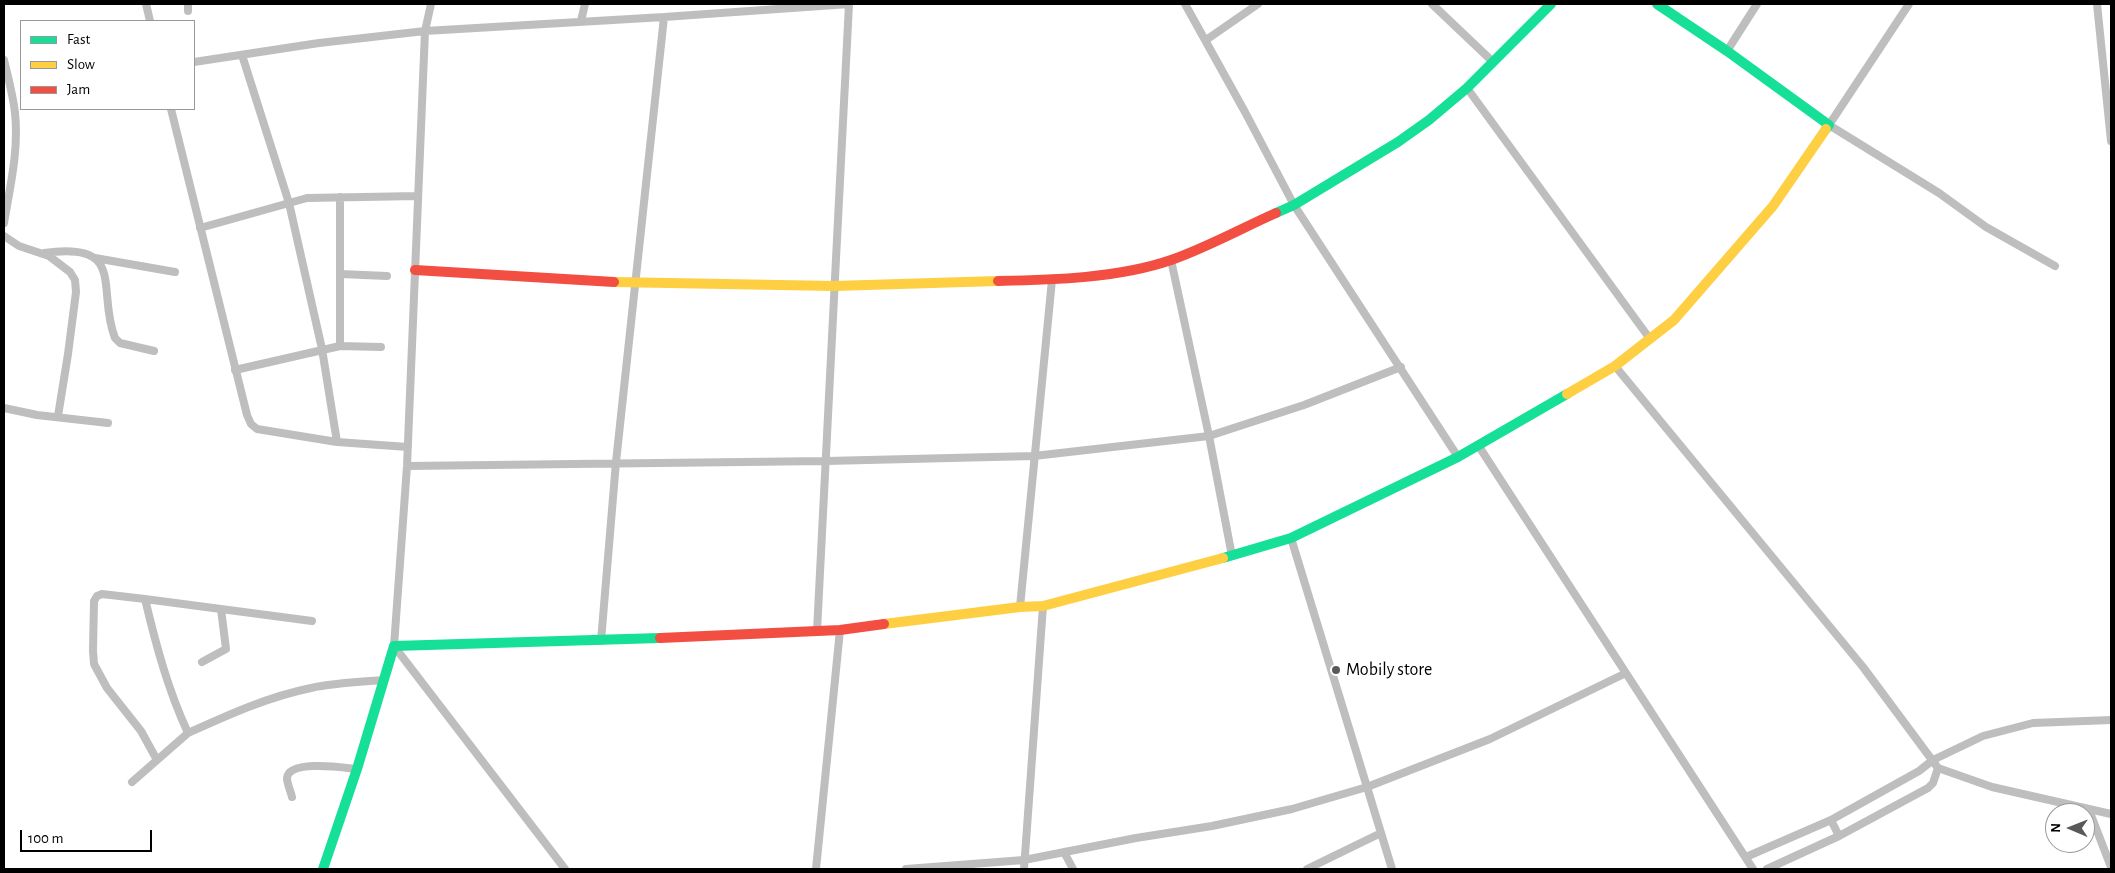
<!DOCTYPE html>
<style>
body{margin:0}
#map{position:relative;width:2115px;height:873px;overflow:hidden;background:#fff;font-family:"Alegreya Sans",sans-serif}
canvas{display:block}
.frame{position:absolute;inset:0;border:5px solid #000;pointer-events:none}
.legend{position:absolute;left:20px;top:20px;width:175px;height:90px;box-sizing:border-box;background:#fff;border:1px solid #999;margin:0;padding:6px 9px;list-style:none;font-size:15px;color:#000}
.legend li{display:flex;align-items:center;gap:10px;height:25px}
.legend b{width:25px;border:1px solid #999}
.north{position:absolute;left:2045px;top:803px;width:50px;height:50px;box-sizing:border-box;background:#fff;border:1px solid #999;border-radius:50%;rotate:271deg;font-size:14px;font-weight:700;line-height:20px;text-align:center;color:#000}
.north::after{content:'';display:block;margin:auto;width:18px;height:22px;background:#595959;clip-path:polygon(50% 0,100% 100%,50% 72%,0 100%)}
.scale{position:absolute;left:20px;top:830px;width:132px;height:22px;box-sizing:border-box;border:2px solid #000;border-top:0;padding-left:6px;font-size:15px;line-height:18px;white-space:nowrap;color:#000;-webkit-text-stroke:4px #fff;paint-order:stroke}
</style>
<div id="map">
<canvas width="2115" height="873"></canvas>
<div class="frame"></div>
<ul class="legend">
<li><b style="height:6px;background:#16e098"></b>Fast</li>
<li><b style="height:6px;background:#ffcf43"></b>Slow</li>
<li><b style="height:6px;background:#f24e42"></b>Jam</li>
</ul>
<div class="north">N</div>
<div class="scale">100 m</div>
</div>
<script>
const context = document.querySelector('canvas').getContext('2d');
context.lineJoin = 'round';
function strokePath(path, color, width, dash) {
  context.strokeStyle = color;
  context.lineWidth = width;
  context.lineCap = dash ? 'butt' : 'round';
  context.setLineDash(dash || []);
  context.stroke(path);
}
function drawText(font, color, halo, rows, align = 'center') {
  context.font = font + ' "Alegreya Sans",sans-serif';
  context.lineWidth = 4.5;
  context.setLineDash([]);
  context.textBaseline = 'middle';
  context.strokeStyle = halo;
  context.fillStyle = color;
  for (const [text, x, y, turn = 0] of rows) {
    context.save();
    context.translate(x, y);
    context.rotate((+turn || 0) * Math.PI / 180);
    context.textAlign = isNaN(turn) ? turn : align;
    if (halo) context.strokeText(text, 0, 0);
    context.fillText(text, 0, 0);
    context.restore();
  }
}
strokePath(new Path2D(`
 M146,4L150,21
 M431,4L425,31L407,466L394,646L565,869
 M1185,4L1245,112L1294,205L1458,457
 M1432,4L1492,61
 M1909,4L1829,125L1939,193L1986,227L2055,266
 M2097,4L2111,141
 M188,11V4
 M581,21L585,4
 M1206,40L1258,4
 M1727,51L1757,4
 M242,55L289,203L322,349L337,442
 M4,60C8,77 13,95 15,113C19,150 10,187 4,223
 M194,62L319,43L425,31L664,17L849,4
 M1467,88L1650,339
 M171,109L247,415L251,424L257,429L337,442L408,447
 M200,228L307,198L418,196
 M4,236L19,246L49,256L70,272L75,280L76,292L68,354L58,416
 M44,253C128,241 96,290 115,338L120,343L154,351
 M95,258L175,272
 M1171,260L1209,436L1232,556
 M340,274L387,276
 M340,346V197
 M1615,366L1863,667L1938,768L1933,783L1928,788L1839,836L1767,869
 M235,370L340,346L381,347
 M4,408L37,415L108,423
 M1478,445L1753,869
 M407,466L826,461L1034,456L1209,436L1304,405L1401,367
 M1291,538L1392,869
 M145,599L102,594L97,596L94,601L93,651L94,664L107,688L141,731L157,760
 M1020,607L1052,280
 M312,621L145,599C156,645 168,690 188,733C228,715 267,697 311,688C334,683 359,682 384,680
 M817,631L849,4
 M601,641L616,462L664,17
 M202,662L226,649L221,609
 M1938,768L1992,787L2111,814
 M132,782L188,733
 M292,797C291,792 287,784 287,778C289,759 346,768 357,769
 M2089,810L2111,867
 M1831,820L1839,836
 M1064,852L1073,869
 M1746,857L1831,820L1919,771L1933,760L1983,736L2033,723L2111,720
 M816,869L840,630
 M906,869L1024,860L1136,838L1212,826L1292,809L1367,787L1490,739L1626,673
 M1024,869L1043,606
 M1307,869L1381,833`), '#bebebe', 8);
strokePath(new Path2D(`
 M1657,4L1727,51L1829,125L1826,129
 M1276,213L1294,205L1398,142L1429,120L1467,88L1551,4
 M1223,558L1291,538L1458,457L1567,394
 M323,869L357,769L394,646L660,638`), '#16e098', 10);
strokePath(new Path2D(`
 M614,282L834,286L998,281
 M1567,394L1615,366L1674,320L1773,206L1826,129
 M884,624L1020,607L1043,606L1223,558`), '#ffcf43', 10);
strokePath(new Path2D(`
 M415,270L614,282
 M998,281C1053,280 1119,278 1171,260C1206,248 1242,228 1276,213
 M660,638L840,630L884,624`), '#f24e42', 10);
for (const [x, y, r, color] of [
 [1336,670,5,"#595959"]
]) {
  const dot = new Path2D();
  dot.arc(x, y, r, 0, 2 * Math.PI);
  context.fillStyle = color;
  context.fill(dot);
  strokePath(dot, '#fff', 2);
}
drawText('18px', '#000', '#fff', [
 ["Mobily store",1346,670]
], 'left');
</script>
